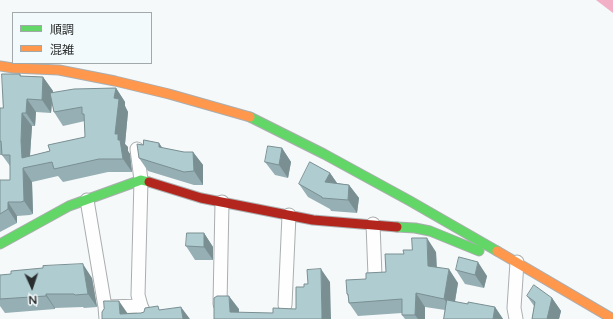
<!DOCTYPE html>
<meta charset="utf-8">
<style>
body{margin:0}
#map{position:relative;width:613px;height:319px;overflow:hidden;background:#f5f9fa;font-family:"Varela Round","Noto Sans JP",sans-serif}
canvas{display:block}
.legend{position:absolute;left:12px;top:12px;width:140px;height:52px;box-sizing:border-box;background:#f3fafc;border:1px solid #a3a8a9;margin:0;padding:5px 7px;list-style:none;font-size:12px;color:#2a2d2d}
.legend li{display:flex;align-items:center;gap:8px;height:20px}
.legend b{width:20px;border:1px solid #a3a8a9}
.north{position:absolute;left:12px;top:267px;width:40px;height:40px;-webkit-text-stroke:3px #f3fafc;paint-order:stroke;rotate:177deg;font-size:11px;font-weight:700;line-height:16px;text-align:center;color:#2a2d2d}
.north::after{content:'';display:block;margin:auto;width:14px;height:18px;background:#2a2d2d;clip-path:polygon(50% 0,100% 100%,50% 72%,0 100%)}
</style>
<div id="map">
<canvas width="613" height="319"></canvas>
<ul class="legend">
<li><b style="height:5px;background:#63d668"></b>順調</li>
<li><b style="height:5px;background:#ff974d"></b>混雑</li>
</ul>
<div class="north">N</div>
</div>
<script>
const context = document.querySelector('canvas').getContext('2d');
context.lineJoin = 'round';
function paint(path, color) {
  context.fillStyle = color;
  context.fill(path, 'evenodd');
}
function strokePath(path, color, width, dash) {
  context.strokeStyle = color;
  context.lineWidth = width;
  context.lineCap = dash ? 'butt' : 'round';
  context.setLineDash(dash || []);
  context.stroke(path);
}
paint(new Path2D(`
 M596,0H613V13Z`), '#f2b0c7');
const street = new Path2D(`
 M137,149L141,180L138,295L141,306L147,319
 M87,200L105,307L106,319
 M373,224L375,276
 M220,304L222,202
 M285,305L289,215
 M107,307L141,306
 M516,319L514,308L517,262`);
const fast = new Path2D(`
 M250,117L324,154L410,201L497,251
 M397,227L415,228L430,231L479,251
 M0,244L69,206L141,180L149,182`);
const slow = new Path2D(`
 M0,66L13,68L59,70L115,81L169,94L250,117
 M497,251L613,319`);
const jam = new Path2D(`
 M149,182L201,198L313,220L397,227`);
strokePath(street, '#abaeaf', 15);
strokePath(fast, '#abaeaf', 11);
strokePath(slow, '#abaeaf', 11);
strokePath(jam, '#abaeaf', 11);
strokePath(street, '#fefefe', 13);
strokePath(fast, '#63d668', 9);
strokePath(slow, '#ff974d', 9);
strokePath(jam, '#b3261e', 9);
paint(new Path2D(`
 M20,74L21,76L43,77L53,91V93L116,88L125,102V106L128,112L125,144L128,147V151L130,154L132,172H108L63,182L58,176L32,182L33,214L30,215L17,216V223L0,232V180H10V166L2,155H0V108H3ZM52,102L54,112L63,126L85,121V137L50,151L30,156L32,126H35L36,112L51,113Z
 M163,148L184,152H193L203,165V185H194L148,171L139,158Z
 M282,148L291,162L288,178L275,175L265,162Z
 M330,173L337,183L349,185L359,198L357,213L331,211L330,209L308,197L299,184Z
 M204,233L213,247V260H195L186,246Z
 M436,252L437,268L458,283L455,302L468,304L495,307L503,319H444L445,310L425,307V319H405L402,315V313L358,316L349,303L348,296L347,294L366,279L386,272L404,254Z
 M456,270L487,276L484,288L465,284Z
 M0,275L92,278L97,307L84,308L83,307L55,308V309L5,313L0,306Z
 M527,296L552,298L561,311L559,319H532L534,306Z`), '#96afb4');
paint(new Path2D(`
 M43,77L53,91L51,113L42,100Z
 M116,88L125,102V106L128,112L125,144L128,147V151L130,154L132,172L123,159L115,134L114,98Z
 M27,99L36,112L35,126L26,113Z
 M22,113L32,126L30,155L31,167L22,158L21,141Z
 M159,143L169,157L159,147Z
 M282,148L291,162L288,178L279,165Z
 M193,152L203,165V185L194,171Z
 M23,168L32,182L33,214L24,201Z
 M330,173L339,186L325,182Z
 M349,185L359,198L357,213L348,200Z
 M8,202L17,216V223L8,209Z
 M204,233L213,247V260L204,247Z
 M427,238L436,252L437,280L428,266Z
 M478,262L487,276L484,288L475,275Z
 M83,264L92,278L97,307L88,294Z
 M321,269L330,282L331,319H322Z
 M449,269L458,283L453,312L444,299Z
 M416,293L425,307V319H418L415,315Z
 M46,294L55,308V309L46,296Z
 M229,296L239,309V319L230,312Z
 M552,298L561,311L559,319H547Z
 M119,301L128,314H120Z
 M181,307L190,319H183Z
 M495,307L503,319H493Z`), '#7a8f92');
const building = new Path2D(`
 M2,74H20V76L43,77L42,100L27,99L26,113H22L21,141L22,158L50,151L48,145L85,137L84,114H82V107L54,112L50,93L74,89L116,88L114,98L119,99L115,134H118V140H120L123,159H99L54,169L52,162L23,168L24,201L21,202H8V209L0,214V180H10V155H2L1,141H0V108H3Z
 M144,140L159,143V147L184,152H193L194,171L184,172L139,158L137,144L143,145Z
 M268,146L282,148L279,165L265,162Z
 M310,162L330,173L325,182L349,185L348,200L322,198V197L299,184Z
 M187,233H204V247L186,246Z
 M412,238H427L428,266L449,269L444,299L416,293L415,315H402V299L349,303L348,294H347L346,280L366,279V273L386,272L385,254H404L403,250H412Z
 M459,257L478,262L475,275L456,270Z
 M83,264L88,294L75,295L74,294H46V296L0,299V275L11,274V271L43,268V266Z
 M321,269L322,319H214V298L217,296H229L230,312L273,313V308L296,309V287H304V284H308L307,270Z
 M534,285L552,298L547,319H532L535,302L527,296Z
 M447,300L468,304V302L495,307L493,319H444Z
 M104,301H119L120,314L141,313L144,312L145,308L158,306L159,310L181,307L183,319H102V312L104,309Z`);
paint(building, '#afccd1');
strokePath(building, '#7a8f92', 1);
</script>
